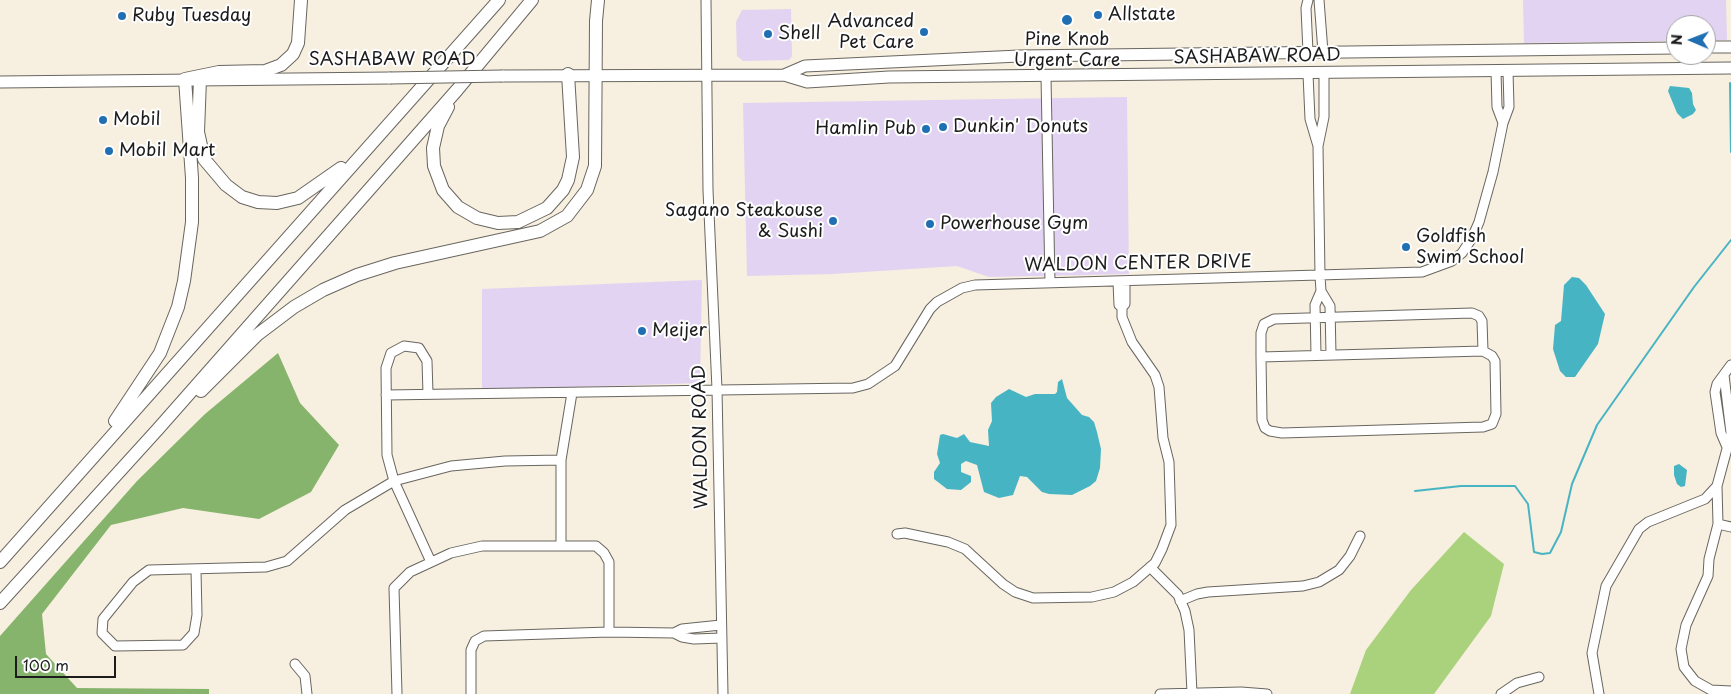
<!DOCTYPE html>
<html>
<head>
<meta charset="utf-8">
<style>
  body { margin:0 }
  #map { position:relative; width:1731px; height:694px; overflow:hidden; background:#f7efdf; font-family:"Playpen Sans",sans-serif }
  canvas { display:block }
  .north { position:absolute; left:1666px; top:15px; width:50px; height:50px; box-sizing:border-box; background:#fff; border:1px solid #a4a4a4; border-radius:50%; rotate:271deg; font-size:14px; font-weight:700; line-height:20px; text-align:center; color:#1c1c1c }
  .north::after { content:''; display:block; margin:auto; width:18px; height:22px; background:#1f6fb2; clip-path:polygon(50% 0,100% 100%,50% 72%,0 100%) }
  .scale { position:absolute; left:15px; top:656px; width:101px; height:22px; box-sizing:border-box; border:2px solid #1c1c1c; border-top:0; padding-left:6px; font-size:15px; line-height:18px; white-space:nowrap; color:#1c1c1c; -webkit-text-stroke:4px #fff; paint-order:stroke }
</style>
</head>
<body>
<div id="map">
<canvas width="1731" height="694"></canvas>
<div class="north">N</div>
<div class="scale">100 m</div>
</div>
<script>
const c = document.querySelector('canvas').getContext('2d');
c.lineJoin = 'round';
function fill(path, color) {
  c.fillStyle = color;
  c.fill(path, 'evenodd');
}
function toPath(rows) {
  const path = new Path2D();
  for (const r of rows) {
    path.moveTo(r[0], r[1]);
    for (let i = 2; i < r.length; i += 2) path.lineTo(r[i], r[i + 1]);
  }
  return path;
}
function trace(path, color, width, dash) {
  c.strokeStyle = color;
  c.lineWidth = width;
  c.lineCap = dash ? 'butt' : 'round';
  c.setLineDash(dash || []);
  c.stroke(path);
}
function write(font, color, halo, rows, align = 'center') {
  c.font = font + ' "Playpen Sans",sans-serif';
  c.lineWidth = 4;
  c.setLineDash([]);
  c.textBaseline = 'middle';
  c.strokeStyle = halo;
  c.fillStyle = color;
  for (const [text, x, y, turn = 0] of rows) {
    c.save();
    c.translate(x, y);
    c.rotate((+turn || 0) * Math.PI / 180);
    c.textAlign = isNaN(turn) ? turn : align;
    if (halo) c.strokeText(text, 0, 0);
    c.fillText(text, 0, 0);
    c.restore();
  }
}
fill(toPath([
  [1523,0,1726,0,1727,40,1706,40,1706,25,1676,25,1676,41,1524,43],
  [791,9,792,56,789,60,743,61,737,56,736,22,742,10],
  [1127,97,1129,274,989,277,957,266,833,274,747,276,743,103],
  [702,280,700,383,482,390,482,289]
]), '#e3d3f2');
fill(toPath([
  [1464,532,1504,564,1491,616,1434,694,1350,694,1366,650,1411,590]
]), '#aad27c');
fill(toPath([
  [278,353,300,403,339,445,311,492,259,519,183,508,111,525,42,614,46,654,77,688,209,689,209,694,0,694,0,636,137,481,205,414]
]), '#87b46c');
fill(toPath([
  [1670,86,1689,88,1692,93,1693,104,1696,110,1693,114,1683,119,1677,113,1668,91],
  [1572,277,1579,278,1586,285,1605,314,1598,344,1575,377,1566,377,1560,371,1553,349,1555,325,1561,321,1564,285],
  [1062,379,1067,398,1082,415,1089,417,1094,422,1097,432,1101,449,1100,468,1096,481,1090,486,1072,495,1049,494,1042,492,1027,477,1020,476,1013,495,999,498,984,492,977,465,966,461,961,464,961,472,971,476,971,482,961,490,947,489,934,479,934,472,940,463,937,454,940,435,943,434,957,438,964,434,970,442,989,446,988,430,992,421,991,403,996,397,1009,389,1026,397,1035,394,1055,394,1057,392,1058,382],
  [1679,464,1687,470,1685,486,1681,487,1677,484,1674,475,1674,466]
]), '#47b4c4');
trace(toPath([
  [1730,83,1731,152],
  [1415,491,1461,486,1515,486,1528,504,1534,552,1542,554,1550,553,1561,532,1572,484,1597,425,1694,287,1731,240]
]), '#47b4c4', 2);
const minor = toPath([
  [706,0,708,190,717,389,723,694],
  [1308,0,1306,8,1308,52],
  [1319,0,1323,52],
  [1496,71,1497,107,1503,123],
  [1324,73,1324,117,1318,146,1320,276,1321,291,1330,306,1331,355],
  [1308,74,1310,119,1318,146],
  [1046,77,1050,283],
  [1118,282,1119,305,1122,307,1125,304,1125,281],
  [1316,355,1315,305,1321,291],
  [1261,357,1483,351,1492,356,1495,361,1496,414,1492,424,1483,427,1282,433,1270,431,1265,428,1262,420,1261,357,1261,333,1264,324,1274,319,1472,313,1479,316,1482,321,1483,351],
  [1724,375,1731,433],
  [428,394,427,361,419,348,404,346,391,353,386,368,387,455,394,481,431,562],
  [386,395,853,388,868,384,895,366,930,309,937,302,962,288,975,285,1422,272,1452,261,1462,253,1472,238,1479,222,1493,172,1503,123,1509,107,1508,71],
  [1731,434,1717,486,1718,524,1709,559,1708,576,1686,625,1681,649,1684,667,1695,681,1711,690,1731,691],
  [1727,447,1721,433,1715,392,1717,384,1731,365],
  [1718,524,1731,527],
  [897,534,905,533,948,542,965,549,1003,584,1015,592,1033,598,1092,597,1114,592,1133,582,1155,563,1162,549,1171,525,1169,462,1163,438,1159,387,1155,375,1132,342,1122,317,1122,307],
  [561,546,561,460,572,393],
  [1150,567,1178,595,1185,611,1189,630,1192,693],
  [196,570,197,615,194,633,183,645,115,646,102,633,103,619,133,582,149,570,266,567,287,561,345,510,394,481,451,466,505,461,561,460],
  [1180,601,1197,594,1208,592,1303,586,1319,582,1339,570,1350,556,1360,536],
  [721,625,682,629,674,633,682,637,694,639,722,638],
  [295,664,305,676,307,694],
  [397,694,394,588,410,572,451,553,482,546,596,546,604,553,609,562,609,632],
  [471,694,471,650,475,641,484,636,609,632,674,633],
  [1160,694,1241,692,1267,694],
  [1501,694,1517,683,1539,677],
  [1599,694,1592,653,1606,586,1639,529,1648,522,1705,499,1717,486]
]);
const major = toPath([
  [1706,47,1731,47],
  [784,75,805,66,1019,56,1676,48],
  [502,76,784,75,807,82,889,77,1731,68],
  [0,82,390,78]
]);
const highway = toPath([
  [200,79,198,132,204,159,226,185,242,197,258,202,277,203,298,198,341,168],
  [448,107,438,126,433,148,434,166,443,190,458,207,477,218,498,223,518,222,547,208,563,190,568,180,573,157,568,74],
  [201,391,257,335,294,307,323,290,357,275,395,263,540,231,567,216,587,190,595,166,596,21,598,0],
  [115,421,160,353,178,307,184,281,192,222,192,178,185,79,219,72,265,71,281,65,293,54,298,43,301,0],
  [0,562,499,0],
  [0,603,158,429,457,90,532,0]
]);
trace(minor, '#696660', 11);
trace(major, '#696660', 13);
trace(highway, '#696660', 14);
trace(minor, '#fff', 9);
trace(major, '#fff', 11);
trace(highway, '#fff', 12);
const majorBridge = toPath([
  [390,78,502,76]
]);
trace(majorBridge, '#696660', 13, []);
trace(majorBridge, '#fff', 11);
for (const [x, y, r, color] of [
  [1098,15,5,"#1f6fb2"],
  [122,16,5,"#1f6fb2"],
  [1067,20,6,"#1f6fb2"],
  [924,32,5,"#1f6fb2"],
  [768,34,5,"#1f6fb2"],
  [103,120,5,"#1f6fb2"],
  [943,127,5,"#1f6fb2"],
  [926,129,5,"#1f6fb2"],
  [109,151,5,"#1f6fb2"],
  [833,221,5,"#1f6fb2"],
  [930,224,5,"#1f6fb2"],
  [1406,247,5,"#1f6fb2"],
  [642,331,5,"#1f6fb2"]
]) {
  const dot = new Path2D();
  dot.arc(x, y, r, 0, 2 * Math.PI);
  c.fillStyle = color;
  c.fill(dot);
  trace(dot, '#fff', 2);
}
write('18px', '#1c1c1c', '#fff', [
  ["Allstate",1108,15],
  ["Ruby Tuesday",132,16],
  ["Advanced",914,22,"right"],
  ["Pet Care",914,43,"right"],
  ["Shell",778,34],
  ["Pine Knob",1067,40,"center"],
  ["Urgent Care",1067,61,"center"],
  ["Mobil",113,120],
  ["Dunkin' Donuts",953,127],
  ["Hamlin Pub",916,129,"right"],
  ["Mobil Mart",119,151],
  ["Sagano Steakouse",823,211,"right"],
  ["& Sushi",823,232,"right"],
  ["Powerhouse Gym",940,224],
  ["Goldfish",1416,237],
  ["Swim School",1416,258],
  ["Meijer",652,331]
], 'left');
write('18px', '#1c1c1c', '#fff', [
  ["SASHABAW ROAD",1257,57,-1],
  ["SASHABAW ROAD",392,60],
  ["WALDON CENTER DRIVE",1138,264,-1],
  ["WALDON ROAD",701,437,-91]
]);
</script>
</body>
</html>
